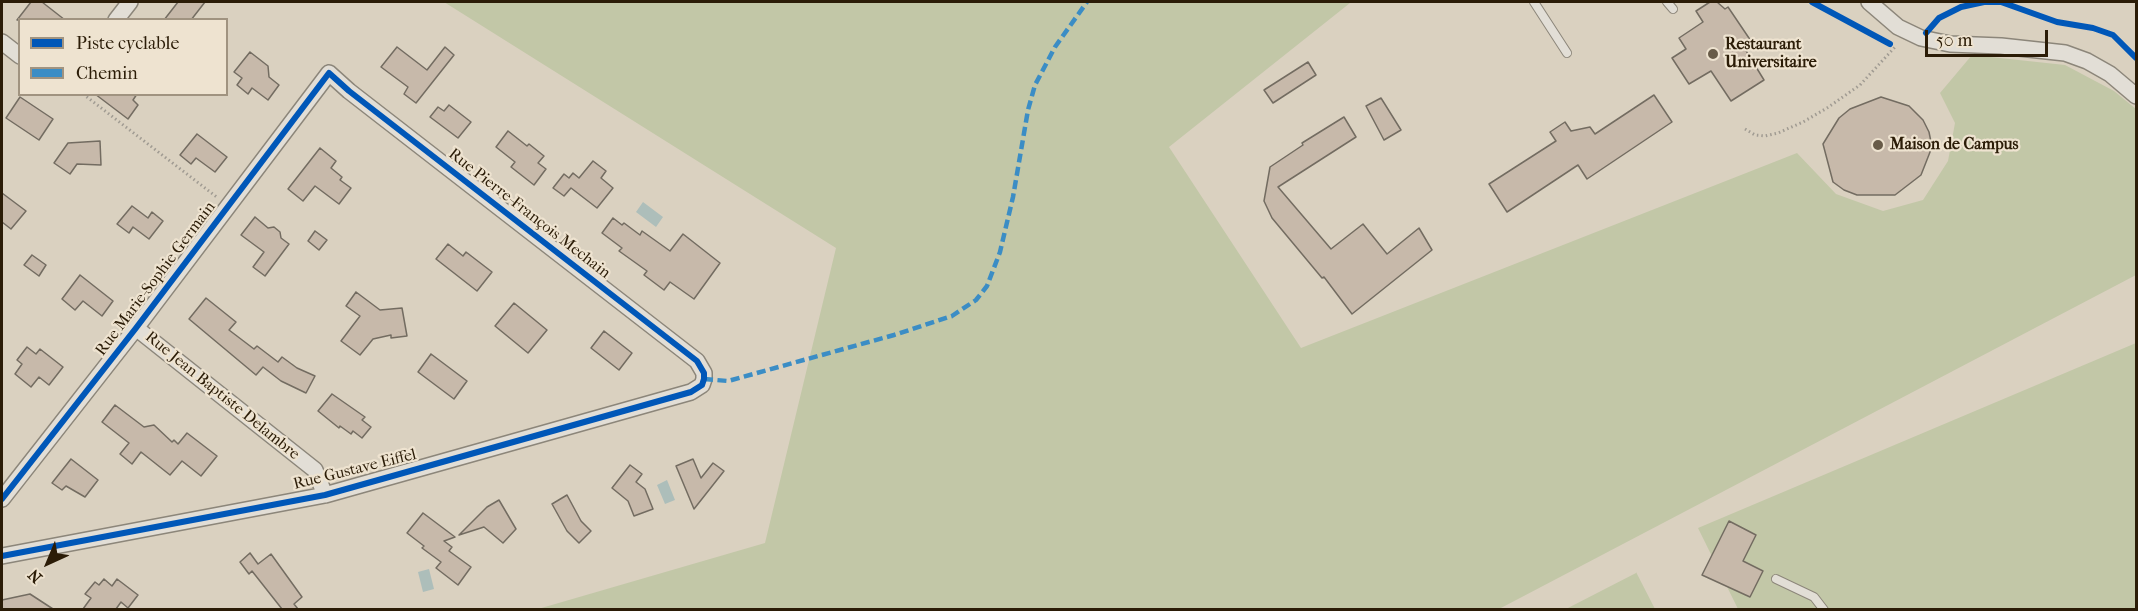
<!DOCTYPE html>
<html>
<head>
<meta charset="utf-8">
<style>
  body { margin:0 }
  #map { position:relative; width:2138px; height:611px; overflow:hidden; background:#dad1c0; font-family:"IM FELL French Canon",serif }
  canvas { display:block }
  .frame { position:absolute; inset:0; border:3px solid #2b1c07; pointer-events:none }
  .legend { position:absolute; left:18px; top:18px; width:210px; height:78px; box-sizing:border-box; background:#eee3d0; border:2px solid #a09380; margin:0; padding:8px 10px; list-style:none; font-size:18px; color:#2b1c07 }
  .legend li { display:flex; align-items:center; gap:12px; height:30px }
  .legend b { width:30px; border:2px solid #a09380 }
  .north { position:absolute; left:18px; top:533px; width:60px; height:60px; -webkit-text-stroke:4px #eee3d0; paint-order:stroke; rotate:224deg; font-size:16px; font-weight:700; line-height:24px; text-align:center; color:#2b1c07 }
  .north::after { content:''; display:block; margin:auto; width:21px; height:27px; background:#2b1c07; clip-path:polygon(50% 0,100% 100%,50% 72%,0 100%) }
  .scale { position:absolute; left:1925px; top:30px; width:123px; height:27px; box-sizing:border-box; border:3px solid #2b1c07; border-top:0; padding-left:8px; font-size:18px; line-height:21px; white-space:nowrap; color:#2b1c07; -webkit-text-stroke:4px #eee3d0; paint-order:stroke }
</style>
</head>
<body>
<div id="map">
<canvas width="2138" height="611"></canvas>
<div class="frame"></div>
<ul class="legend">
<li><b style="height:8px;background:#0057b8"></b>Piste cyclable</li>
<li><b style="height:8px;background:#3b8dc5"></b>Chemin</li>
</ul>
<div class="north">N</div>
<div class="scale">50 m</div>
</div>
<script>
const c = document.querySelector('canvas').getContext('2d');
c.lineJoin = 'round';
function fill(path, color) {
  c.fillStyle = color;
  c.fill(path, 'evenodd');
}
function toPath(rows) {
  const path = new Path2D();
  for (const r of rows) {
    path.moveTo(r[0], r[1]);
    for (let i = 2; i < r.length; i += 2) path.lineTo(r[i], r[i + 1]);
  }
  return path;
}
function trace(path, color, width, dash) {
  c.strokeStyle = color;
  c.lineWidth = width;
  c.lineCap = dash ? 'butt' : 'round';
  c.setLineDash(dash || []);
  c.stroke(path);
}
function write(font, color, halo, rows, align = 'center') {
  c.font = font + ' "IM FELL French Canon",serif';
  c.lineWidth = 4.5;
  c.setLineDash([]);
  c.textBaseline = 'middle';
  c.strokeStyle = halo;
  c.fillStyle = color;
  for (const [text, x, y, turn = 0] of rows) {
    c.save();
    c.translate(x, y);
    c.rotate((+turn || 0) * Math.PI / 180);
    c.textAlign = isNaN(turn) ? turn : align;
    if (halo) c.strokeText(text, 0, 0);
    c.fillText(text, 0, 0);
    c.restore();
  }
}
fill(toPath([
  [444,2,1349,2,1350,3,1169,147,1301,348,1797,153,1836,194,1883,211,1923,200,1948,161,1955,123,1940,93,1972,55,2065,65,2114,91,2136,109,2136,275,1499,609,538,609,765,543,836,248],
  [2136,343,2136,609,1738,609,1698,528],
  [1636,572,1655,609,1566,609,1636,573]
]), '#c2c7a7');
fill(toPath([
  [643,202,663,217,656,227,636,212],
  [667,480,675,500,665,504,657,485],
  [429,569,434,589,423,592,418,572]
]), '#adbeba');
const building = toPath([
  [31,2,42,2,65,20,17,20,31,2],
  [178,2,205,2,191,20,164,20,178,2],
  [1710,2,1717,2,1725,9,1728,7,1753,44,1745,49,1764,80,1731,101,1711,71,1689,84,1672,58,1686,49,1679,38,1703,22,1696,11,1710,2],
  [397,47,427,70,445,47,454,55,416,103,404,94,408,87,381,67,397,47],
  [250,52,268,66,269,77,279,85,268,100,252,88,248,94,237,85,242,78,234,72,250,52],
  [1308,62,1316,75,1273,103,1264,90,1308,62],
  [95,94,137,94,133,100,138,105,128,119,95,94],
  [1654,95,1672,122,1587,179,1578,165,1507,212,1489,184,1556,141,1550,132,1565,122,1571,131,1590,127,1595,134,1654,95],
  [20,97,53,119,39,140,6,118,20,97],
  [1881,97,1909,106,1923,120,1929,132,1932,147,1921,175,1895,195,1857,195,1844,190,1833,182,1823,144,1839,118,1850,109,1881,97],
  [1381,98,1401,130,1384,140,1366,106,1381,98],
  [449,105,471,122,458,138,430,117,438,107,444,111,449,105],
  [1344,117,1356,137,1278,187,1331,249,1363,224,1387,254,1419,228,1432,250,1352,314,1324,277,1322,278,1272,218,1264,201,1270,167,1303,145,1302,143,1344,117],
  [508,131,527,146,529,144,544,156,538,163,546,169,534,185,511,167,515,162,496,147,508,131],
  [197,134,227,157,215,172,196,158,191,164,180,155,197,134],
  [100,141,101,165,77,164,70,174,54,163,68,143,100,141],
  [320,148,336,161,331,168,342,177,340,180,351,188,339,204,315,186,303,201,288,189,320,148],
  [593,161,606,171,601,178,613,188,597,208,571,188,564,196,553,188,564,174,569,178,573,173,579,178,593,161],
  [2,193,26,211,11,229,2,222,2,193],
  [132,206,148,218,152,212,163,221,149,239,133,227,129,233,117,224,132,206],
  [255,217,268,228,274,227,280,232,281,238,289,244,265,276,253,267,264,252,241,235,255,217],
  [613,218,622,225,624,223,640,235,642,231,670,251,683,234,720,263,694,299,670,282,664,290,644,275,647,271,619,251,622,248,602,233,613,218],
  [315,231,327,240,319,250,308,241,315,231],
  [448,244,463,256,466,252,492,272,477,291,436,259,448,244],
  [32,255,46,265,39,276,24,265,32,255],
  [80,275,113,301,102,316,83,301,75,310,62,299,80,275],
  [356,292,380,310,402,308,407,336,391,338,391,335,373,339,360,355,341,341,360,316,346,306,356,292],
  [206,298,236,322,229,330,254,349,257,346,278,362,282,357,297,368,315,376,306,393,281,381,263,367,256,375,189,319,206,298],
  [514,303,547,330,528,353,495,326,514,303],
  [604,331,632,353,619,370,591,348,604,331],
  [27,347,36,354,40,349,63,367,49,385,39,377,31,387,15,374,22,364,17,360,27,347],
  [431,354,467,381,454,399,418,372,431,354],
  [332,394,365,417,362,420,371,427,362,438,353,431,351,434,340,426,339,428,318,411,332,394],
  [115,405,144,427,154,425,172,442,174,440,178,444,187,433,217,456,201,476,182,461,170,475,141,452,132,464,120,454,129,443,102,422,115,405],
  [71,459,98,480,85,497,66,486,62,490,52,483,71,459],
  [693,459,701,478,713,463,724,471,694,509,676,466,693,459],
  [630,465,642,474,636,482,645,489,653,509,634,516,628,501,612,488,630,465],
  [567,495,581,521,591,531,579,543,567,531,552,504,567,495],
  [499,500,516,529,503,543,484,527,459,535,487,507,499,500],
  [423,513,455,537,444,541,452,547,449,551,471,567,458,585,436,568,441,562,422,548,424,546,407,533,423,513],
  [1729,521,1756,535,1743,561,1763,571,1750,597,1702,575,1729,521],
  [250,553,258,564,271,554,302,597,294,604,298,609,282,609,252,571,249,574,240,562,250,553],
  [104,579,112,586,117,579,138,595,128,608,121,602,116,609,83,609,91,598,85,594,95,582,99,585,104,579],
  [30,594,53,609,2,609,2,600,30,594]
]);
fill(building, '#c7b9aa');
trace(building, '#736c61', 1.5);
const service = toPath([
  [1534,2,1567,53],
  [1667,2,1673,9],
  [1776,579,1814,597,1824,610]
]);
const minor = toPath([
  [1869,2,1898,27,1921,38,1950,44,2001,46,2065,53,2087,61,2110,74,2136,96],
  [116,20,130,2],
  [2,42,20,56],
  [136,328,315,470,325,495],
  [2,499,136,328,329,73,349,91,697,361,704,373,704,379,702,385,691,392,325,495,2,556]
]);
trace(service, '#8c867a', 10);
trace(minor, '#8c867a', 18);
trace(toPath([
  [83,94,218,198],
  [1745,129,1755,135,1765,136,1778,133,1803,122,1827,108,1860,85,1895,47]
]), '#a09b92', 3, [1.5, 3]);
trace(service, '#e2ded6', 8);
trace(minor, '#e2ded6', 15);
trace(toPath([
  [704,379,728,381,894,335,952,316,976,300,987,286,1000,252,1013,197,1028,110,1035,85,1055,47,1087,2]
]), '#3b8dc5', 4.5, [9, 4.5]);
trace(toPath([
  [1812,2,1890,44],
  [1926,33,1939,18,1961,7,1984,2,2001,2,2057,22,2093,28,2113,35,2136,58],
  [2,499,136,328,329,73,349,91,697,361,704,373,704,379,702,385,691,392,325,495,2,556]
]), '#0057b8', 6);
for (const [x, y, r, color] of [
  [1713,54,6,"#685b48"],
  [1878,145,6,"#685b48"]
]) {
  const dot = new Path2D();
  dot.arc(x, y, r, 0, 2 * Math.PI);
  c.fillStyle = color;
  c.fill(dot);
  trace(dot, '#eee3d0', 2);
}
write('bold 16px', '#2b1c07', '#eee3d0', [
  ["Restaurant",1725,45],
  ["Universitaire",1725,63],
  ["Maison de Campus",1890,145]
], 'left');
write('16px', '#2b1c07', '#eee3d0', [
  ["Rue Pierre-François Mechain",529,214,38],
  ["Rue Marie-Sophie Germain",156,279,-53],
  ["Rue Jean Baptiste Delambre",222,396,39],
  ["Rue Gustave Eiffel",355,470,-14]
]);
</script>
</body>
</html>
